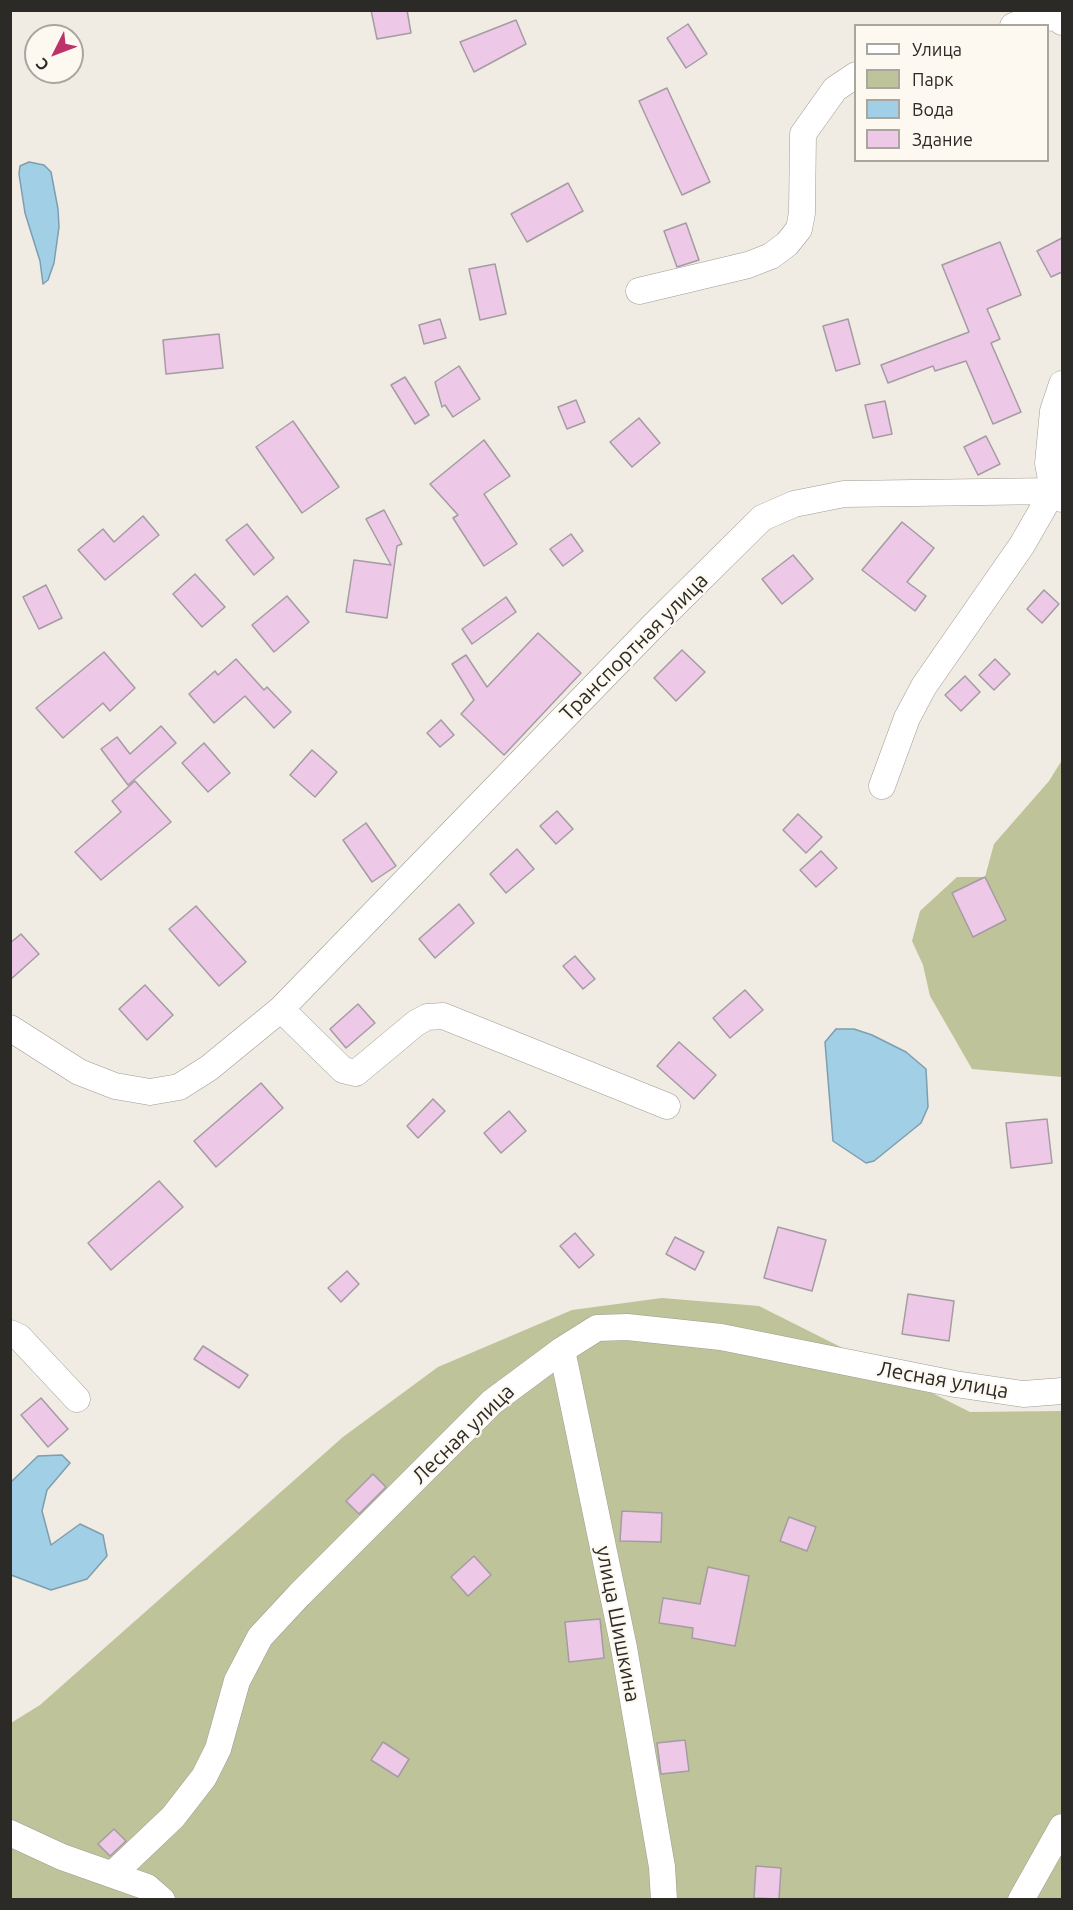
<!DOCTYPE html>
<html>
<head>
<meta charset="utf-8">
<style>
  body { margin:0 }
  #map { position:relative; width:1073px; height:1910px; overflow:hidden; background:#f0ebe3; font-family:Ubuntu,sans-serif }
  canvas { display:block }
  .frame { position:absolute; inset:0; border:12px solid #2c2a27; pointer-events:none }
  .legend { position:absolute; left:854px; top:24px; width:195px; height:138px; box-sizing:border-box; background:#fdf8f0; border:2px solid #a9a6a0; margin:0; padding:8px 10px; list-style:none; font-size:18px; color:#2c2a27 }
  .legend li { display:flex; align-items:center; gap:12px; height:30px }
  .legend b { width:30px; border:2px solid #a9a6a0 }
  .north { position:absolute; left:24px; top:24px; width:60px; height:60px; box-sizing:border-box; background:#fdf8f0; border:2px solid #a9a6a0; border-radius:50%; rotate:228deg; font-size:16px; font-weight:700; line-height:24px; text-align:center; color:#2c2a27 }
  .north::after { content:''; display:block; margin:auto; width:21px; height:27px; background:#bd3269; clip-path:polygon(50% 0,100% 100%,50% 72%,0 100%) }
</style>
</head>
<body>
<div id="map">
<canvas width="1073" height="1910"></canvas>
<div class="frame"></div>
<ul class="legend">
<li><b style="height:8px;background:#fff"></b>Улица</li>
<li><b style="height:16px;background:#bec399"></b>Парк</li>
<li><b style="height:16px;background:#a1cfe6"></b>Вода</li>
<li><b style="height:16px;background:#eec8e7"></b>Здание</li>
</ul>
<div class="north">С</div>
</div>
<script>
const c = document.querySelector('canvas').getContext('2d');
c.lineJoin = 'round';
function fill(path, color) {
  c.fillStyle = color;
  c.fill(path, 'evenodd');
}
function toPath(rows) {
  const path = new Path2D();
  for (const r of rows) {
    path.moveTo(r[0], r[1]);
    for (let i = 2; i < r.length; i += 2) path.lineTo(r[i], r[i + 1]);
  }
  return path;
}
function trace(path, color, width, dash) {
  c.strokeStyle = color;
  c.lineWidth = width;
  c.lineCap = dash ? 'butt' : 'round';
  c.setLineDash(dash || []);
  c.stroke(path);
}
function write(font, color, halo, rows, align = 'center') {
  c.font = font + ' Ubuntu,sans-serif';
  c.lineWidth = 4.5;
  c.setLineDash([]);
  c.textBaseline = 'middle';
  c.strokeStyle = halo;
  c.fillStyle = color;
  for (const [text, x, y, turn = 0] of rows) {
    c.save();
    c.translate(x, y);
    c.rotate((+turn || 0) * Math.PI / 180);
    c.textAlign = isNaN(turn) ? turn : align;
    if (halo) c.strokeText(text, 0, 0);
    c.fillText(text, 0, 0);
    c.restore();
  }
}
fill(toPath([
  [1062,760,1062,1077,972,1069,930,996,923,965,912,941,920,911,957,877,985,877,994,844,1049,781],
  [662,1298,759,1306,970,1412,1062,1411,1062,1899,11,1900,11,1723,40,1705,343,1437,438,1367,572,1310]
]), '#bec399');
const water = toPath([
  [29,162,44,165,51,172,58,209,59,227,54,263,48,280,43,284,40,261,25,213,19,174,20,166,29,162],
  [836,1029,854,1029,872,1035,906,1052,926,1069,928,1107,921,1123,874,1161,866,1163,833,1141,825,1042,836,1029],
  [62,1455,70,1463,47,1490,42,1511,51,1545,80,1524,103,1535,107,1556,87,1579,51,1590,11,1575,11,1482,38,1456,62,1455]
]);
fill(water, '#a1cfe6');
trace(water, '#7e9ead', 1.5);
const building = toPath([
  [371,10,407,10,411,33,377,39,371,10],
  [516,20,526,44,474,72,460,42,516,20],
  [688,24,707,54,686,68,667,38,688,24],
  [667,88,710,182,682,195,639,101,667,88],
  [568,183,583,211,527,242,511,214,568,183],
  [686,223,699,260,677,267,664,231,686,223],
  [1062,238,1062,272,1051,277,1037,251,1062,238],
  [1000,242,1021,295,987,309,1000,339,991,343,1021,412,993,424,966,361,935,371,933,366,888,383,881,365,969,332,942,265,1000,242],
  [495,264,506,314,480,320,469,269,495,264],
  [440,319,446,338,424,344,419,325,440,319],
  [848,319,860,364,836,371,823,326,848,319],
  [219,334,223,368,166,374,163,340,219,334],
  [459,366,480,399,453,417,445,405,442,407,435,382,459,366],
  [405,377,429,415,415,424,391,385,405,377],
  [576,400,585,422,567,429,558,407,576,400],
  [885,401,892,434,873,438,865,405,885,401],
  [639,418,660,443,632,467,610,442,639,418],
  [293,421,339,487,302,513,256,447,293,421],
  [986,436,1000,464,978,475,964,447,986,436],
  [484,440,510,476,484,494,517,544,484,566,453,518,458,515,430,484,484,440],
  [384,510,402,544,397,546,387,618,346,612,354,560,391,565,366,519,384,510],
  [143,516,159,535,105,580,78,550,103,529,114,542,143,516],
  [902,522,934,548,907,582,926,596,915,611,862,570,902,522],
  [247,524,274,558,254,575,226,540,247,524],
  [571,534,583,551,563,566,550,549,571,534],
  [793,555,813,579,782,604,762,579,793,555],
  [195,574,225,607,202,627,173,594,195,574],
  [46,585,62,618,39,629,23,597,46,585],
  [1044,590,1059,604,1042,623,1027,609,1044,590],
  [287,596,309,622,274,652,252,625,287,596],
  [506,597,516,612,472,644,462,629,506,597],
  [538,633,581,673,504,755,461,714,474,700,452,664,466,655,487,687,538,633],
  [682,650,705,672,676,701,654,678,682,650],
  [104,652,135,688,110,711,103,703,63,738,36,708,104,652],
  [236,659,264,690,267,687,291,712,274,728,245,696,214,723,189,694,215,671,218,675,236,659],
  [995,659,1010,674,994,690,979,675,995,659],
  [965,676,980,692,961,711,945,695,965,676],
  [441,720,454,735,440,747,427,733,441,720],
  [161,726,176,743,128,785,101,749,117,737,130,754,161,726],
  [204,743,230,773,208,792,182,763,204,743],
  [312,750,337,772,315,797,290,775,312,750],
  [135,781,171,822,101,880,75,852,121,812,112,801,135,781],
  [557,811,573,829,556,844,540,826,557,811],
  [798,814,822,837,806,853,783,830,798,814],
  [366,823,396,866,372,882,343,840,366,823],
  [517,849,534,869,506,893,490,874,517,849],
  [821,851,837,868,816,887,800,870,821,851],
  [985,877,1006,920,973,937,952,893,985,877],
  [459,904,474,923,435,958,419,939,459,904],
  [196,906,246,962,219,986,169,929,196,906],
  [21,934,39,954,10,980,10,943,21,934],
  [575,956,595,979,583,989,563,966,575,956],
  [145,985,173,1015,147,1040,119,1009,145,985],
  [745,990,763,1010,730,1038,713,1018,745,990],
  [358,1004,375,1023,346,1048,330,1029,358,1004],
  [679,1042,716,1075,694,1099,657,1066,679,1042],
  [261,1083,283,1108,216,1167,194,1141,261,1083],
  [433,1099,445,1111,418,1138,407,1126,433,1099],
  [509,1111,526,1131,501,1153,484,1133,509,1111],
  [1047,1119,1052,1163,1011,1168,1006,1123,1047,1119],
  [159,1181,183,1207,111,1270,88,1243,159,1181],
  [778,1227,826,1240,812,1291,764,1278,778,1227],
  [575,1233,594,1255,579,1268,560,1246,575,1233],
  [675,1237,704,1252,695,1270,666,1254,675,1237],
  [347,1271,359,1284,341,1302,328,1288,347,1271],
  [908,1294,954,1301,949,1341,902,1334,908,1294],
  [203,1346,248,1375,239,1388,194,1359,203,1346],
  [41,1398,68,1429,48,1447,21,1415,41,1398],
  [373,1474,386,1487,359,1514,346,1501,373,1474],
  [622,1511,662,1513,661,1542,620,1541,622,1511],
  [789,1517,816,1527,807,1551,780,1541,789,1517],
  [474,1556,491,1575,468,1596,451,1577,474,1556],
  [708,1567,749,1576,735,1646,692,1638,693,1628,659,1623,663,1598,700,1604,708,1567],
  [600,1619,604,1658,569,1662,565,1622,600,1619],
  [685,1740,689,1771,661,1774,657,1743,685,1740],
  [383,1742,409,1759,398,1777,371,1760,383,1742],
  [114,1829,126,1841,110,1856,98,1844,114,1829],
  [756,1866,781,1868,779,1899,754,1898,756,1866]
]);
fill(building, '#eec8e7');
trace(building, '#a49ca2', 1.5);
const minor = toPath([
  [1013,26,1035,17,1056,18,1062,22],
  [639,291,748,265,771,256,787,244,799,229,802,213,803,134,835,89,856,75],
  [1062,384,1053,411,1048,463,1053,491,1062,499],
  [882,786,907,718,924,686,1022,545,1053,491],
  [281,1009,343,1070,356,1073,416,1023,427,1017,443,1016,667,1106],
  [10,1028,79,1072,115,1086,150,1092,179,1087,209,1068,281,1009,653,626,762,518,794,504,844,494,1053,491],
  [10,1333,19,1337,77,1399],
  [562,1350,624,1648,662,1867,664,1900],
  [10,1833,62,1857,147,1887,162,1900],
  [114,1873,173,1817,204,1777,218,1749,237,1681,260,1637,299,1595,492,1402,562,1350,597,1328,627,1327,721,1337,955,1384,1023,1394,1062,1391],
  [1021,1900,1062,1827]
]);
trace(minor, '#a09b93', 27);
trace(minor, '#fff', 26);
write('21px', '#2c2a27', '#fdf8f0', [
  ["Транспортная улица",634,647,-45],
  ["Лесная улица",943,1380,10],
  ["Лесная улица",463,1434,-44],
  ["улица Шишкина",618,1624,79]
]);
</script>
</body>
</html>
